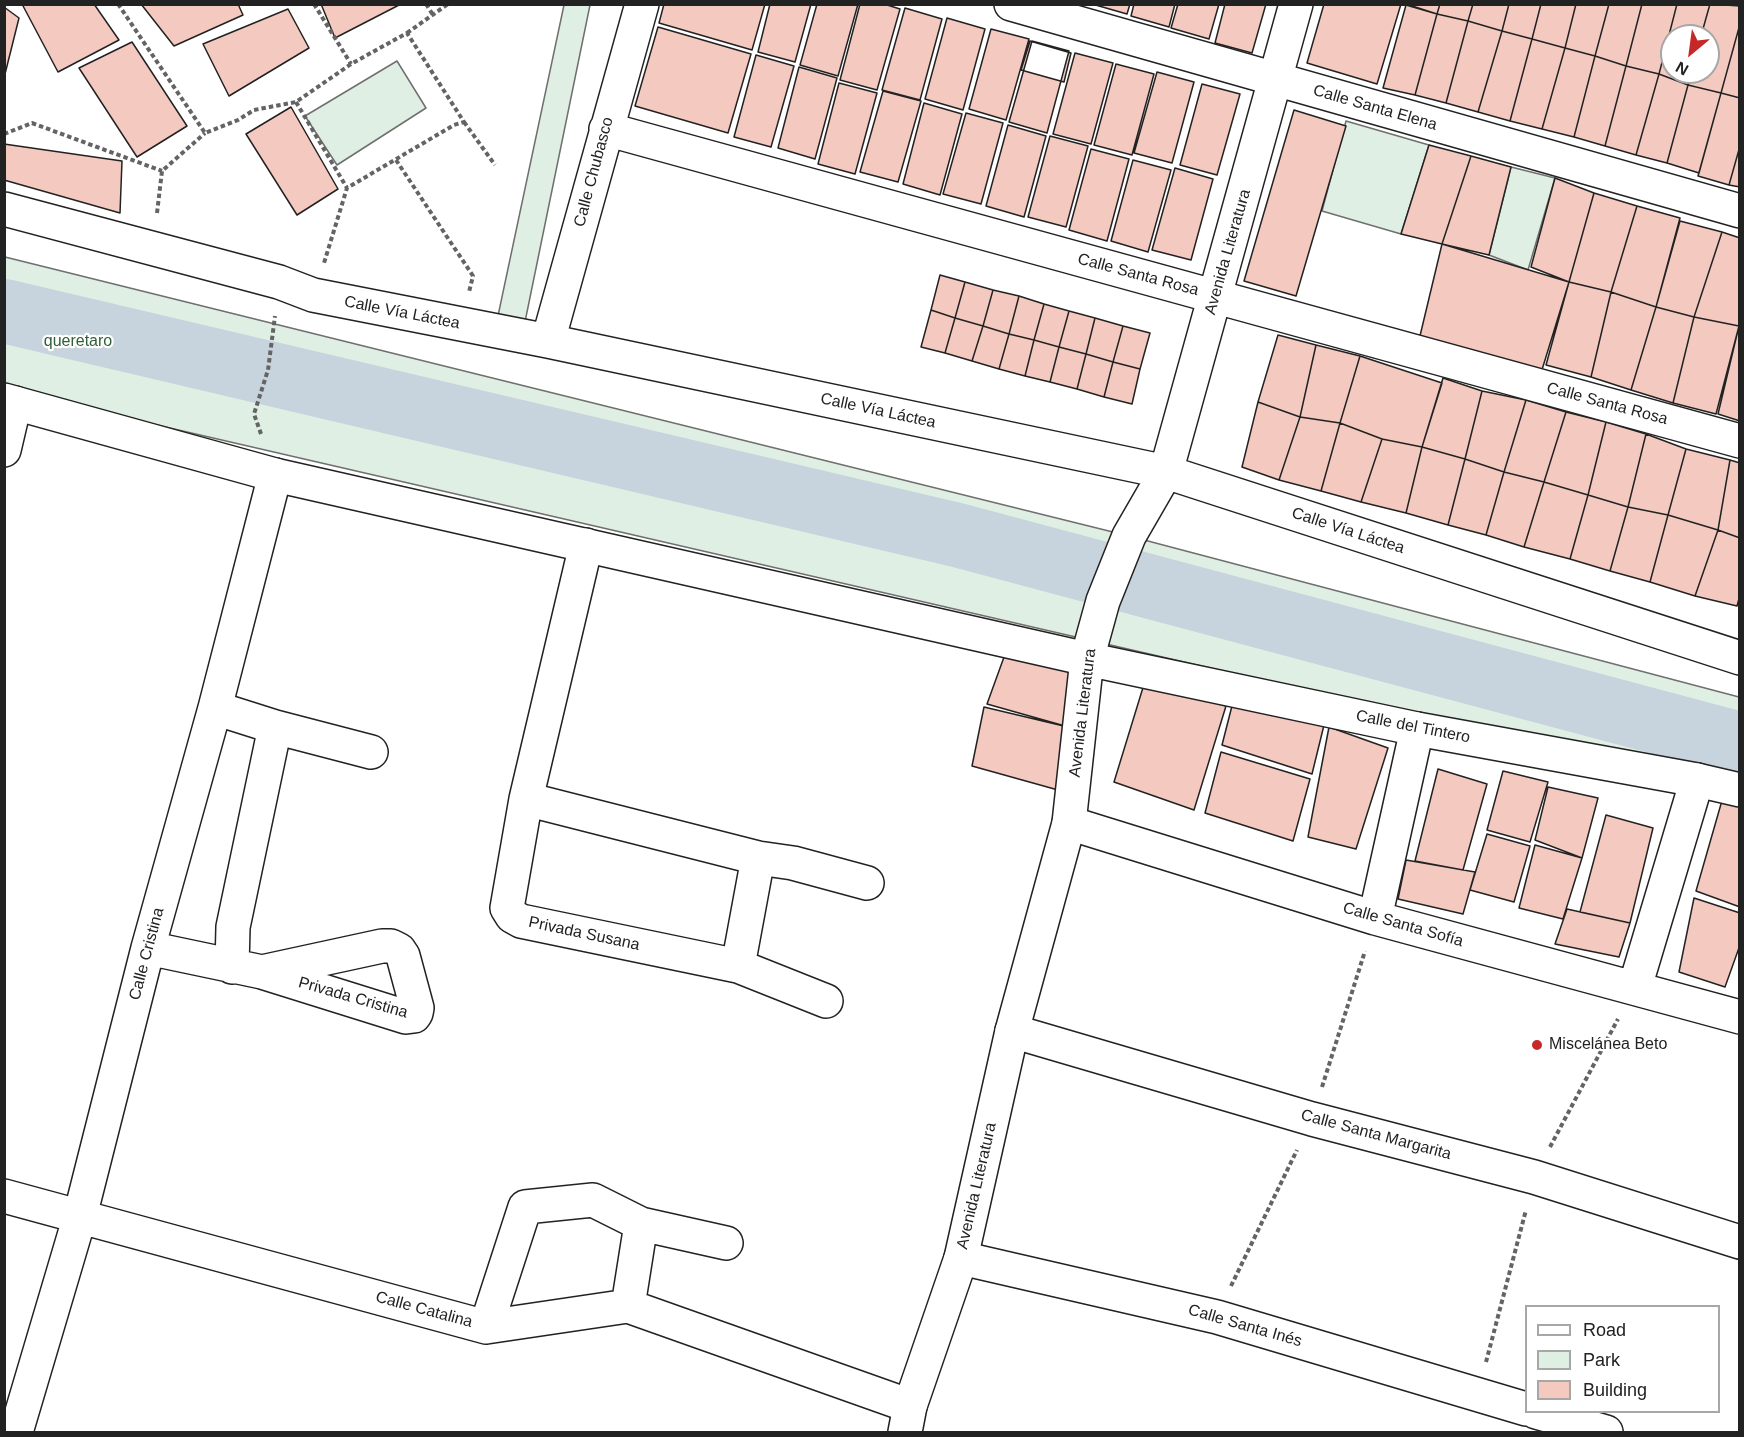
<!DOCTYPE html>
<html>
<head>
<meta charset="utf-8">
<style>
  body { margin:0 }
  #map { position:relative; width:1744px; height:1437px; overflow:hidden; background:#fff; font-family:Helvetica,sans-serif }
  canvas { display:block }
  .frame { position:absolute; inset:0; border:6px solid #222; pointer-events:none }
  .legend { position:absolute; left:1525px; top:1305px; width:195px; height:108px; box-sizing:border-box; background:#fff; border:2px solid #a7a7a7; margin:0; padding:8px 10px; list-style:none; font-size:18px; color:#222 }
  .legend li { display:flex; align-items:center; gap:12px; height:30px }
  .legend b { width:30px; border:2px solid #a7a7a7 }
  .north { position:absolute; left:1660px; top:24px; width:60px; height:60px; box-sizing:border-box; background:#fff; border:2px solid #a7a7a7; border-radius:50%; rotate:209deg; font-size:16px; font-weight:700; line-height:24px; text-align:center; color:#222 }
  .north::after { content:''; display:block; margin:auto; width:21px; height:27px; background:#c62828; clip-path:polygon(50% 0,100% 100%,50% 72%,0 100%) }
</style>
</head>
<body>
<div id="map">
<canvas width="1744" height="1437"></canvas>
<div class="frame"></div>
<ul class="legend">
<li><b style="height:8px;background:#fff"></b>Road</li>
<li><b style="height:16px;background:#e0efe3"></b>Park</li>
<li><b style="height:16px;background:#f3c9c0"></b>Building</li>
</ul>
<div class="north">N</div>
</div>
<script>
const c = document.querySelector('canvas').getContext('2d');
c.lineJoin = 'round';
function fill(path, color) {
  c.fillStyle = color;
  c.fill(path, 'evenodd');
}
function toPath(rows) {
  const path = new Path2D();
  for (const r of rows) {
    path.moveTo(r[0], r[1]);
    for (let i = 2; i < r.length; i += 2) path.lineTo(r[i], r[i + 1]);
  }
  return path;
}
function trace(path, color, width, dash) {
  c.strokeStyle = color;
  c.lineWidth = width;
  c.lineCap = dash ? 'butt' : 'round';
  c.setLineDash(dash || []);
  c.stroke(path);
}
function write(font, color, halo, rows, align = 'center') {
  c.font = font + ' Helvetica,sans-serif';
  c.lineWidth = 4.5;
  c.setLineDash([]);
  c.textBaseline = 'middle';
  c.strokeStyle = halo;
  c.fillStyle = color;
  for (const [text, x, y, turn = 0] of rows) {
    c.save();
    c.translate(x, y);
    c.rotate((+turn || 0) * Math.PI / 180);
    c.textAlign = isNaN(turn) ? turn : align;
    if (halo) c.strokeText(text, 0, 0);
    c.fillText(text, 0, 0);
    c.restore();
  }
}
const green = toPath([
  [564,5,590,5,519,351,492,344,564,5],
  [397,61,426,108,337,165,305,116,397,61],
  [1346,121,1429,145,1401,234,1322,211,1346,121],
  [1511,167,1555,178,1528,270,1489,255,1511,167],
  [5,257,1129,536,1739,697,1739,790,5,390,5,257]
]);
fill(green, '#e0efe3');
trace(green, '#6f6f6f', 1.5);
trace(toPath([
  [4,311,957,535,1740,744]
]), '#c7d3dd', 64);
const building = toPath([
  [22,4,94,4,119,40,58,72,22,4],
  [141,4,238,4,243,15,174,46,141,4],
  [321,4,401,4,335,38,321,4],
  [664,4,765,4,752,50,659,23,664,4],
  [770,4,811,4,795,62,758,52,770,4],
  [817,4,858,4,838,76,800,65,817,4],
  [860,4,884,4,900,9,877,90,840,80,860,4],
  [1092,4,1130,4,1127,14,1092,4],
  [1134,4,1175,4,1169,27,1131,16,1134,4],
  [1178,4,1219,4,1209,39,1171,28,1178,4],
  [1225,4,1266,4,1252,53,1215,43,1225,4],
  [1324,4,1401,4,1377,84,1307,63,1324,4],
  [1406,4,1440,4,1437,14,1406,4],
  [1440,4,1473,4,1468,21,1437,14,1440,4],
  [1473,4,1509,4,1502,31,1468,21,1473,4],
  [1509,4,1541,4,1532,39,1502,31,1509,4],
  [1541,4,1576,4,1565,48,1532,39,1541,4],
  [1576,4,1609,4,1595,56,1565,48,1576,4],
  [1609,4,1642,4,1626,66,1595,56,1609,4],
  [1642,4,1677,4,1659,74,1626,66,1642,4],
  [1677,4,1710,4,1701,36,1672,36,1672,72,1692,72,1688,85,1659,74,1677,4],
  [1710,4,1740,6,1740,24,1721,93,1688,85,1692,72,1708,72,1708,36,1701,36,1710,4],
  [1406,5,1437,14,1415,95,1383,88,1406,5],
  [4,7,19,18,4,78,4,7],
  [905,8,942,19,920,100,882,90,905,8],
  [288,9,309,48,229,96,203,44,288,9],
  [1437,14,1468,21,1446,103,1415,95,1437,14],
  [947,18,985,29,963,110,925,99,947,18],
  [1468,21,1502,31,1478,112,1446,103,1468,21],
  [1740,24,1740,98,1721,93,1740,24],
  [658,27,751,54,728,133,635,106,658,27],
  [991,29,1029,39,1006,120,969,109,991,29],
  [1502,31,1532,39,1510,121,1478,112,1502,31],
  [1532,39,1565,48,1542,129,1510,121,1532,39],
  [1030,41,1071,53,1064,82,1021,70,1030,41],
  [1032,41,1069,51,1047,133,1009,122,1032,41],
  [132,42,187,126,137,157,79,68,132,42],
  [1565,48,1595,56,1574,137,1542,129,1565,48],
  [1075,53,1113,63,1091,144,1053,134,1075,53],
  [756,55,794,66,771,147,734,137,756,55],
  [1595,56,1626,66,1605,146,1574,137,1595,56],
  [1116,64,1154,74,1132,155,1094,145,1116,64],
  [1626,66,1659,74,1636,155,1605,146,1626,66],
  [799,67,837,78,815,159,778,148,799,67],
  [1157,72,1194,82,1172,163,1134,153,1157,72],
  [1659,74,1688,85,1667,163,1636,155,1659,74],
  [839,83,877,93,855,174,818,164,839,83],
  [1202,84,1240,94,1217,175,1180,165,1202,84],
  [1688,85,1721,93,1699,173,1667,163,1688,85],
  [883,91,921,101,898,182,860,172,883,91],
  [1721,93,1740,98,1740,146,1729,185,1698,176,1721,93],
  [924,103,962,114,940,195,903,184,924,103],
  [291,107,338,189,297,215,246,134,291,107],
  [1294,110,1346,126,1296,296,1244,281,1294,110],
  [966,113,1003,123,981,204,943,194,966,113],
  [1008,125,1046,136,1024,217,986,206,1008,125],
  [1050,136,1088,146,1066,227,1028,217,1050,136],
  [4,144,122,161,120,213,4,180,4,144],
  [1429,145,1471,156,1442,244,1401,234,1429,145],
  [1740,146,1740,187,1729,185,1740,146],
  [1091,149,1129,159,1107,241,1069,230,1091,149],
  [1471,156,1511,167,1489,255,1442,244,1471,156],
  [1133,160,1171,170,1148,252,1111,241,1133,160],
  [1175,168,1213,179,1191,260,1152,250,1175,168],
  [1555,178,1594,193,1569,282,1531,267,1555,178],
  [1594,193,1637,206,1611,292,1569,282,1594,193],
  [1637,206,1680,218,1656,307,1611,292,1637,206],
  [1680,221,1722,232,1694,317,1656,307,1680,221],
  [1722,232,1740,238,1739,326,1694,317,1722,232],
  [1442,244,1569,282,1541,373,1419,340,1442,244],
  [940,275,965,282,955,318,931,310,940,275],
  [965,282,993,290,983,326,955,318,965,282],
  [1569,282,1611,292,1591,377,1546,365,1569,282],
  [993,290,1019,296,1009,334,983,326,993,290],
  [1611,292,1656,307,1631,390,1591,377,1611,292],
  [1019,296,1044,304,1034,340,1009,334,1019,296],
  [1044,304,1069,311,1059,347,1034,340,1044,304],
  [1656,307,1694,317,1673,403,1631,390,1656,307],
  [931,310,955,318,945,353,921,347,931,310],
  [1069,311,1095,318,1086,354,1059,347,1069,311],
  [1694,317,1739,326,1716,414,1673,403,1694,317],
  [955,318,983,326,972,361,945,353,955,318],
  [1095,318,1123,326,1113,362,1086,354,1095,318],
  [983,326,1009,334,999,369,972,361,983,326],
  [1123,326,1150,333,1140,369,1113,362,1123,326],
  [1739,326,1740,326,1740,421,1718,414,1739,326],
  [1009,334,1034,340,1025,376,999,369,1009,334],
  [1278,335,1316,345,1300,417,1258,402,1278,335],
  [1034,340,1059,347,1050,382,1025,376,1034,340],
  [1316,345,1360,356,1340,423,1300,417,1316,345],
  [1059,347,1086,354,1077,389,1050,382,1059,347],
  [1086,354,1113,362,1104,397,1077,389,1086,354],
  [1360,356,1442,383,1422,447,1382,439,1340,423,1360,356],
  [1113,362,1140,369,1132,404,1104,397,1113,362],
  [1443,378,1482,391,1465,459,1422,447,1443,378],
  [1482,391,1526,400,1504,472,1465,459,1482,391],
  [1526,400,1566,412,1544,482,1504,472,1526,400],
  [1258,402,1300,417,1279,480,1242,467,1258,402],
  [1566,412,1606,422,1588,495,1544,482,1566,412],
  [1300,417,1340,423,1321,491,1279,480,1300,417],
  [1606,422,1646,434,1628,507,1588,495,1606,422],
  [1340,423,1382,439,1361,502,1321,491,1340,423],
  [1646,434,1686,449,1668,515,1628,507,1646,434],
  [1382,439,1422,447,1406,513,1361,502,1382,439],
  [1422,447,1465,459,1448,525,1406,513,1422,447],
  [1686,449,1730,460,1718,530,1668,515,1686,449],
  [1465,459,1504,472,1486,535,1448,525,1465,459],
  [1730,460,1740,463,1740,538,1718,530,1730,460],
  [1504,472,1544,482,1524,547,1486,535,1504,472],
  [1544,482,1588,495,1570,559,1524,547,1544,482],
  [1588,495,1628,507,1610,571,1570,559,1588,495],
  [1628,507,1668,515,1650,582,1610,571,1628,507],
  [1668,515,1718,530,1695,596,1650,582,1668,515],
  [1718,530,1740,538,1740,595,1737,606,1695,596,1718,530],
  [1008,646,1083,670,1072,728,987,704,1008,646],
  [1145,681,1226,706,1194,810,1114,782,1145,681],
  [1234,698,1325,721,1312,774,1222,745,1234,698],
  [984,707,1072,728,1058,790,972,766,984,707],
  [1329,727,1388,748,1356,849,1308,837,1329,727],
  [1221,752,1310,779,1293,841,1205,813,1221,752],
  [1438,769,1487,784,1463,870,1415,861,1438,769],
  [1503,771,1548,782,1530,842,1487,830,1503,771],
  [1548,787,1598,798,1582,858,1535,840,1548,787],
  [1723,797,1740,801,1740,907,1696,891,1723,797],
  [1606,815,1653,828,1630,923,1580,912,1606,815],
  [1487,834,1530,846,1514,902,1470,890,1487,834],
  [1535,845,1582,858,1563,919,1519,908,1535,845],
  [1406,860,1475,872,1463,914,1398,899,1406,860],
  [1694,898,1740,913,1740,945,1725,987,1679,972,1694,898],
  [1567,909,1630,923,1619,957,1555,944,1567,909]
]);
fill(building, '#f3c9c0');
trace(building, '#222', 1.5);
const minor = toPath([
  [1011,4,1740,211],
  [606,129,1740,441],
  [4,209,279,282,313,295,548,341,1166,472,1740,658],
  [548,341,642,4],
  [4,450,15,403],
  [586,545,526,799,507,908,512,916,521,921,738,966,826,1001],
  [1087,659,1103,601,1129,536,1166,472,1296,4],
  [215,708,275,727,371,752],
  [526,799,758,858,793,863,867,883],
  [1069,823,1375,918,1740,1017],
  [1375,918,1417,729],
  [148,948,262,972,406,1017,414,1016,416,1013,417,1008,403,956,399,950,391,946,382,946,262,972],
  [738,966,758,858],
  [232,967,233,927,275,727],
  [1635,987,1697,780],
  [1012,1031,1312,1119,1534,1177,1740,1242],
  [4,1196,486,1327,628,1306,910,1406],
  [961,1258,1217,1317,1526,1409],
  [628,1306,641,1224],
  [486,1327,525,1207,593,1200,641,1224,726,1243],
  [1536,1412,1606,1432],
  [16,1432,80,1216,148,948,215,708,275,475]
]);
const tertiary = toPath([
  [4,400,275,475,1087,659,1417,729,1697,780,1740,790],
  [905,1432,910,1406,961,1258,1012,1031,1069,823,1087,659]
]);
trace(minor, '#222', 36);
trace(tertiary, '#222', 36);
trace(toPath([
  [118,4,205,133,238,120,254,110,296,102,351,64,407,33,464,122,454,125,347,188,324,263],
  [314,4,351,64],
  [426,4,433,15],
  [407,33,448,4],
  [296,102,347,188],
  [464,122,495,165],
  [4,134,32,123,162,171],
  [396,160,473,276,469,292],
  [157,213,162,171,205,133],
  [261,434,254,414,268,370,275,316],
  [1322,1087,1365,951],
  [1550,1147,1618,1019],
  [1231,1286,1297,1150],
  [1486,1362,1526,1210]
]), '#646464', 4, [4.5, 3]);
trace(minor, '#fff', 33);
trace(tertiary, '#fff', 33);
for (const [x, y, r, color] of [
  [1537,1045,6,"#c62828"]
]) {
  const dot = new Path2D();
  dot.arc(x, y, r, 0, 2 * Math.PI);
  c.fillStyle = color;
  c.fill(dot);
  trace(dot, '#fff', 2);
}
write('16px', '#222', '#fff', [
  ["Calle Santa Elena",1375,108,16],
  ["Calle Chubasco",594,172,-75],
  ["Avenida Literatura",1228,252,-74],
  ["Calle Santa Rosa",1138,275,15],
  ["Calle Vía Láctea",402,313,11],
  ["Calle Santa Rosa",1607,404,15],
  ["Calle Vía Láctea",878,411,12],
  ["Calle Vía Láctea",1348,531,18],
  ["Avenida Literatura",1083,713,-83],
  ["Calle del Tintero",1413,727,11],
  ["Calle Santa Sofía",1403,925,16],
  ["Privada Susana",584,934,12],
  ["Calle Cristina",147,954,-75],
  ["Privada Cristina",353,998,16],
  ["Calle Santa Margarita",1376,1135,15],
  ["Avenida Literatura",977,1186,-77],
  ["Calle Catalina",424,1310,15],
  ["Calle Santa Inés",1245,1326,16]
]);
write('16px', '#2f5e38', '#fff', [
  ["queretaro",78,342]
]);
write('16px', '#222', '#fff', [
  ["Miscelánea Beto",1549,1045]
], 'left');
</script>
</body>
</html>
